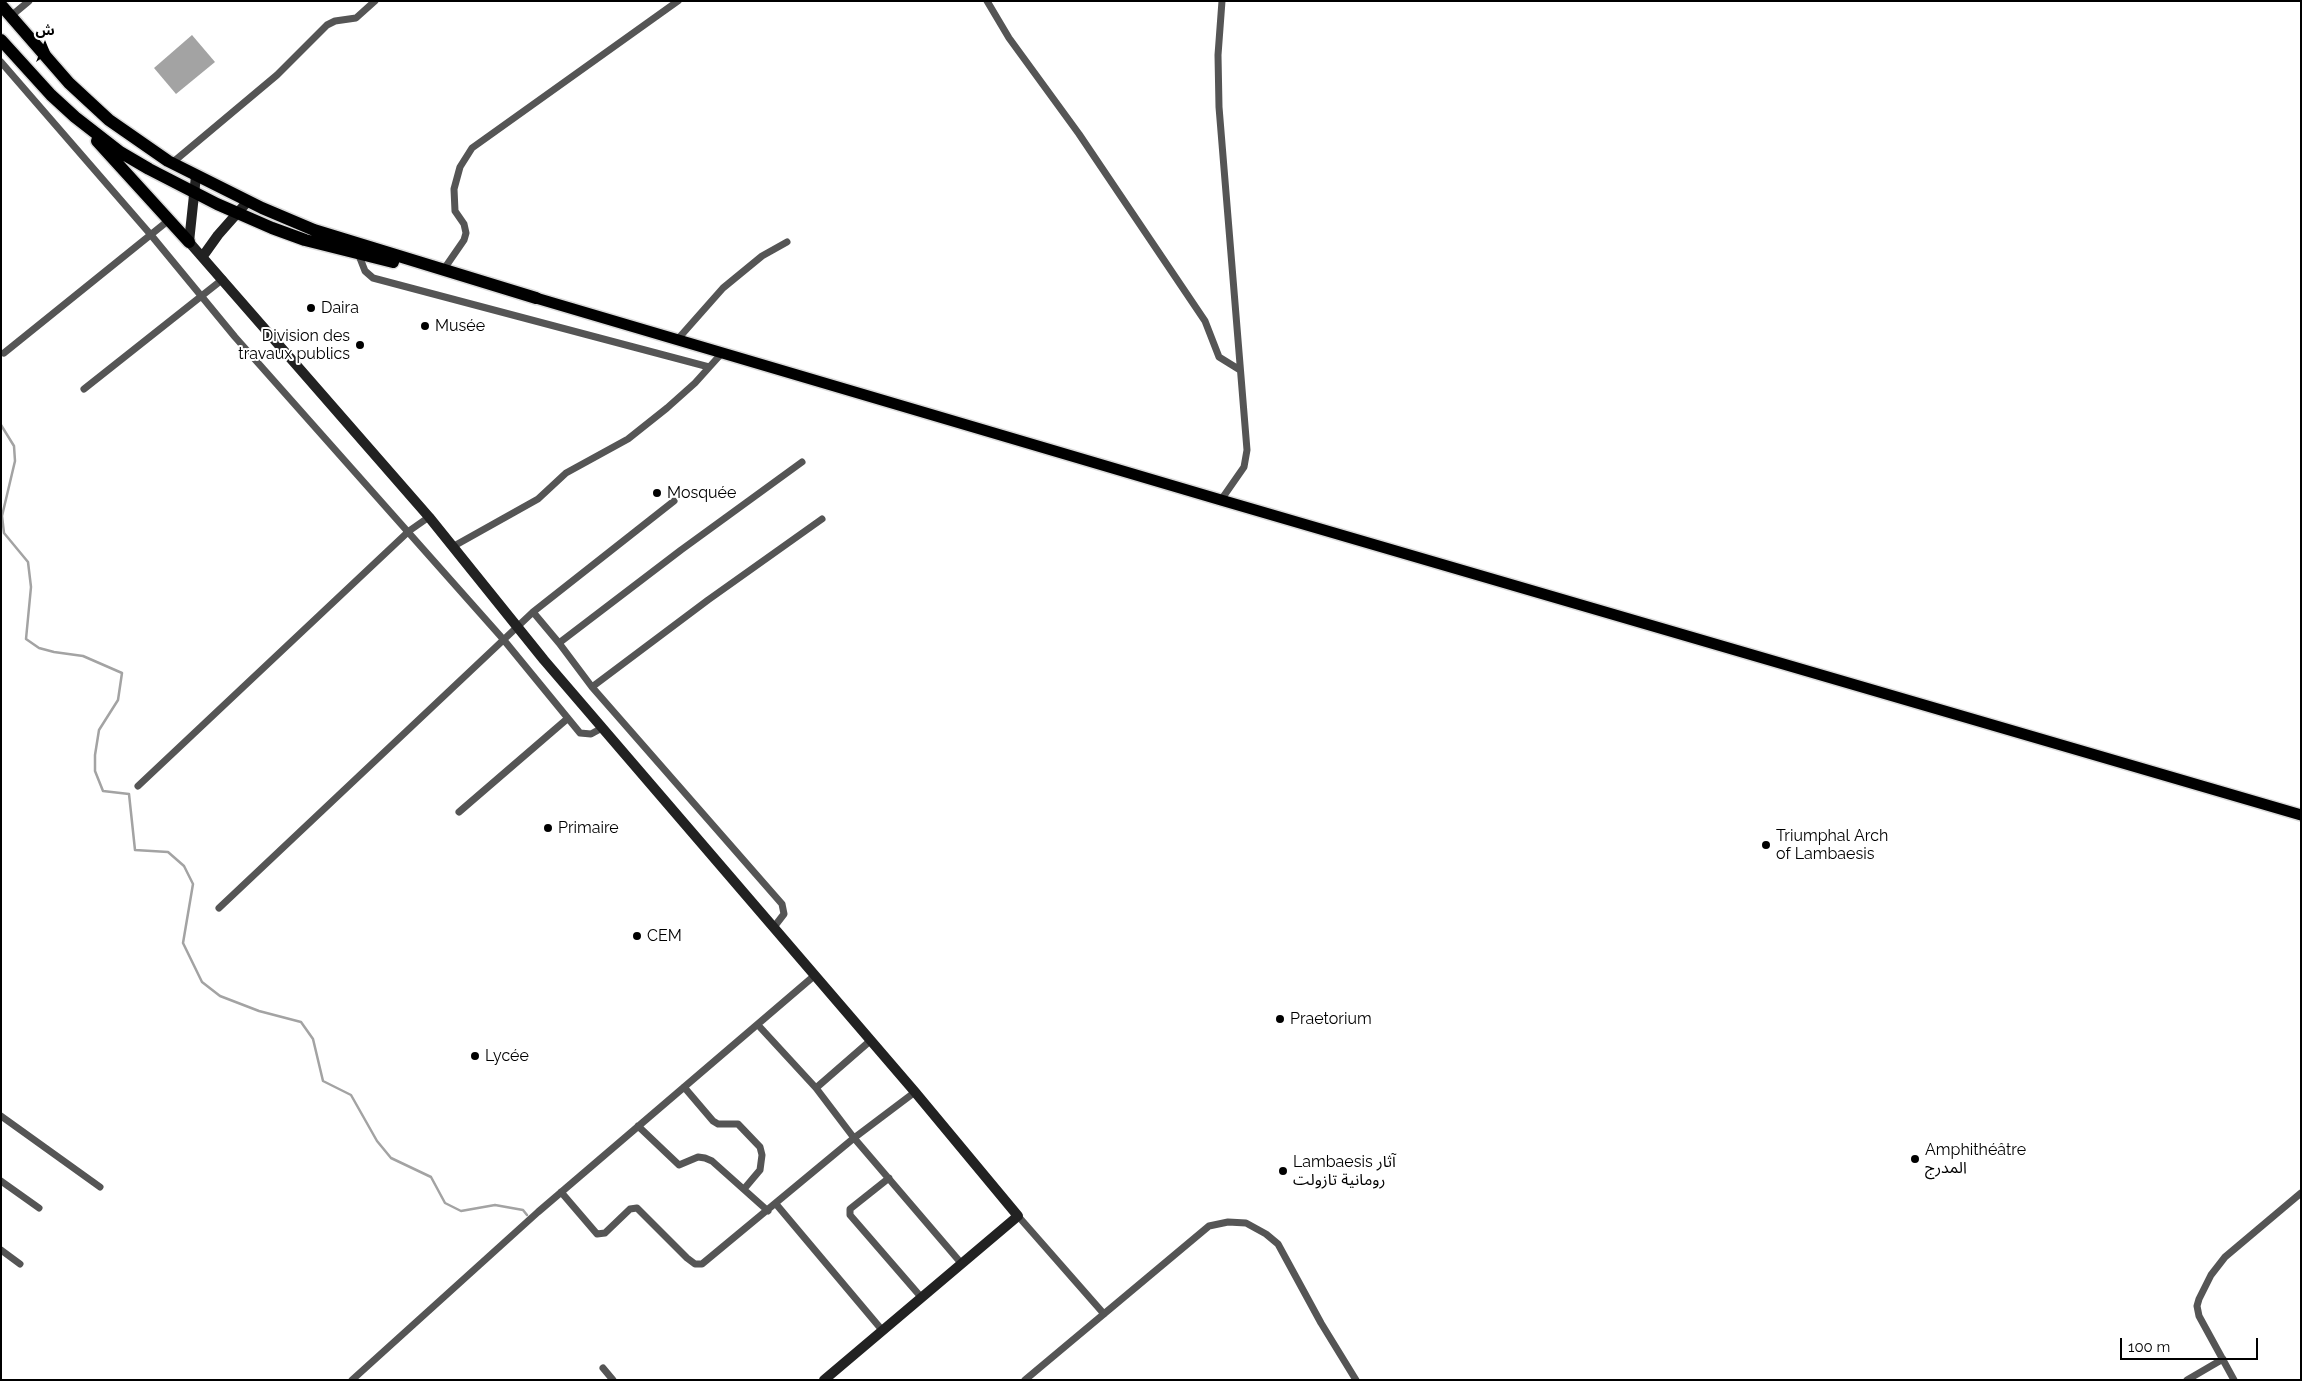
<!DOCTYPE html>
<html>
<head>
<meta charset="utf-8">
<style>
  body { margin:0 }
  #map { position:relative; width:2302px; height:1381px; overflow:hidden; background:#fff; font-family:Raleway,"Noto Sans Arabic",sans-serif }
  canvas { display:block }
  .frame { position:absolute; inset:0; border:2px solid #000; pointer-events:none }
  .north { position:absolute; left:20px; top:20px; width:50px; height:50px; -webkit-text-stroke:4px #fff; paint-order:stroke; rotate:0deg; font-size:14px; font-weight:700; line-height:20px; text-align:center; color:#000 }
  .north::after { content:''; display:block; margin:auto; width:18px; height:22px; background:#000; clip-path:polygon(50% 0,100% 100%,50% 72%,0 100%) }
  .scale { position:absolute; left:2120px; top:1338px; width:138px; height:22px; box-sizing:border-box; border:2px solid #000; border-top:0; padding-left:6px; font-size:15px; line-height:18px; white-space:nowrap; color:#000; -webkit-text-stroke:4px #fff; paint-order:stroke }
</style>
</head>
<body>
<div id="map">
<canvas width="2302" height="1381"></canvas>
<div class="frame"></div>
<div class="north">ش</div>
<div class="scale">100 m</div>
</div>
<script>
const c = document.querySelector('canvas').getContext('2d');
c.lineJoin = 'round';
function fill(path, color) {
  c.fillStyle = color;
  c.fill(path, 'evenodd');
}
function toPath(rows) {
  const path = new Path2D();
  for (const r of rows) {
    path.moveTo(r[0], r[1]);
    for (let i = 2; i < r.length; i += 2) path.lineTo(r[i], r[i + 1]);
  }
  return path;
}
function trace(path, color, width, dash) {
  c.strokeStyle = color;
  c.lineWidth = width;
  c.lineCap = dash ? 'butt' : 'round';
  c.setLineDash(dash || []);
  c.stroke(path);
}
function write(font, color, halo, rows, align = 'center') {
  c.font = font + ' Raleway,"Noto Sans Arabic",sans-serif';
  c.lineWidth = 4;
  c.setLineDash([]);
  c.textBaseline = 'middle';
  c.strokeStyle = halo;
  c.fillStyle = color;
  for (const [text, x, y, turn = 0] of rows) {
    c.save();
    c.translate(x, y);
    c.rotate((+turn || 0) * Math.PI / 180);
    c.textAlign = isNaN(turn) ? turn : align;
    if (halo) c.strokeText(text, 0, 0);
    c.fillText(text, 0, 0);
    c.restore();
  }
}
fill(toPath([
  [192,35,215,62,176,94,154,68]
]), '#a3a3a3');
trace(toPath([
  [1,425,14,446,15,461,2,516,4,533,28,562,31,587,26,639,39,648,54,652,83,656,122,673,118,700,99,730,95,755,95,771,103,791,129,794,135,850,168,852,184,866,193,884,183,943,202,982,220,996,259,1011,301,1022,313,1039,323,1081,351,1095,377,1141,391,1158,431,1177,445,1203,461,1211,495,1205,523,1210,527,1215]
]), '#a3a3a3', 2.5);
const primary = toPath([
  [536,298,1221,500,2301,815]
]);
const highway = toPath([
  [1,5,69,83,109,120,168,161,262,208,314,230,536,298],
  [1,40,51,95,75,117,120,152,149,169,217,204,272,228,305,240,393,262],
  [97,141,189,242]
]);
trace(primary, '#dbdbdb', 14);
trace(highway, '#dbdbdb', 15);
trace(toPath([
  [987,1,1009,38,1079,134,1205,321,1219,357,1240,370],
  [11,16,29,1],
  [1,62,151,235,235,337,503,639,580,733,591,734,602,728],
  [172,163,277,75,327,25,335,21,356,18,375,1],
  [358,253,365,271,373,278,709,367],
  [444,269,464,240,466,233,464,224,455,211,454,189,460,167,472,148,678,1],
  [677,340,723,288,762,256,787,242],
  [4,353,169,220],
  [84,389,223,279],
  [1221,500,1244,467,1247,450,1219,107,1218,55,1222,1],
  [454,546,538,499,566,473,628,439,667,408,695,383,722,353],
  [533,612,559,643,592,687,782,904,784,914,774,927],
  [559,643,681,550,802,462],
  [592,687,708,600,822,519],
  [138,786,409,531,429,517],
  [459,812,567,719],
  [219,908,533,612,674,501],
  [758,1025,816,1088,854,1138,961,1263],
  [684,1087,713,1121,718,1124,738,1124,760,1147,762,1155,760,1170,744,1189],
  [816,1088,870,1041],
  [1,1116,100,1187],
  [638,1126,679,1165,698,1157,705,1158,712,1161,768,1211],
  [889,1178,850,1209,850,1215,921,1297],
  [1,1181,39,1208],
  [561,1192,597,1234,605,1233,630,1209,637,1208,687,1258,695,1264,702,1264,854,1138,915,1092],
  [776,1204,882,1330],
  [1018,1216,1104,1314],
  [1,1250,20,1264],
  [603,1368,613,1380],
  [352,1380,538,1212,814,976],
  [1025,1380,1209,1226,1228,1222,1246,1223,1266,1234,1278,1244,1321,1323,1356,1380],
  [2187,1380,2223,1359],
  [2234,1380,2199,1316,2197,1306,2199,1299,2211,1275,2225,1257,2301,1193]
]), '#555', 7);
trace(toPath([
  [196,176,189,242,429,517,544,660,915,1092,1018,1216,824,1380],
  [203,256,218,235,248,201]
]), '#222', 10);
trace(primary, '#000', 11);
trace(highway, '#000', 12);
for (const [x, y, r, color] of [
  [311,308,5,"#000"],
  [425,326,5,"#000"],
  [360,345,5,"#000"],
  [657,493,5,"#000"],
  [548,828,5,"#000"],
  [1766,845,5,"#000"],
  [637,936,5,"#000"],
  [1280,1019,5,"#000"],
  [475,1056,5,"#000"],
  [1915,1159,5,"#000"],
  [1283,1171,5,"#000"]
]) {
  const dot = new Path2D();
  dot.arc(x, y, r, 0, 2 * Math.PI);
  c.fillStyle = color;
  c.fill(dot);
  trace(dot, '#fff', 2);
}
write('16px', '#000', '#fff', [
  ["Daira",321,308],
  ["Musée",435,326],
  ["Division des",350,336,"right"],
  ["travaux publics",350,354,"right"],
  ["Mosquée",667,493],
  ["Primaire",558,828],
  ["Triumphal Arch",1776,836],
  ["of Lambaesis",1776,854],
  ["CEM",647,936],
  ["Praetorium",1290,1019],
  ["Lycée",485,1056],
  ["Amphithéâtre",1925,1150],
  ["المدرج",1925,1168],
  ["Lambaesis آثار",1293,1162],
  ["رومانية تازولت",1293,1180]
], 'left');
</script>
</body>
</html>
